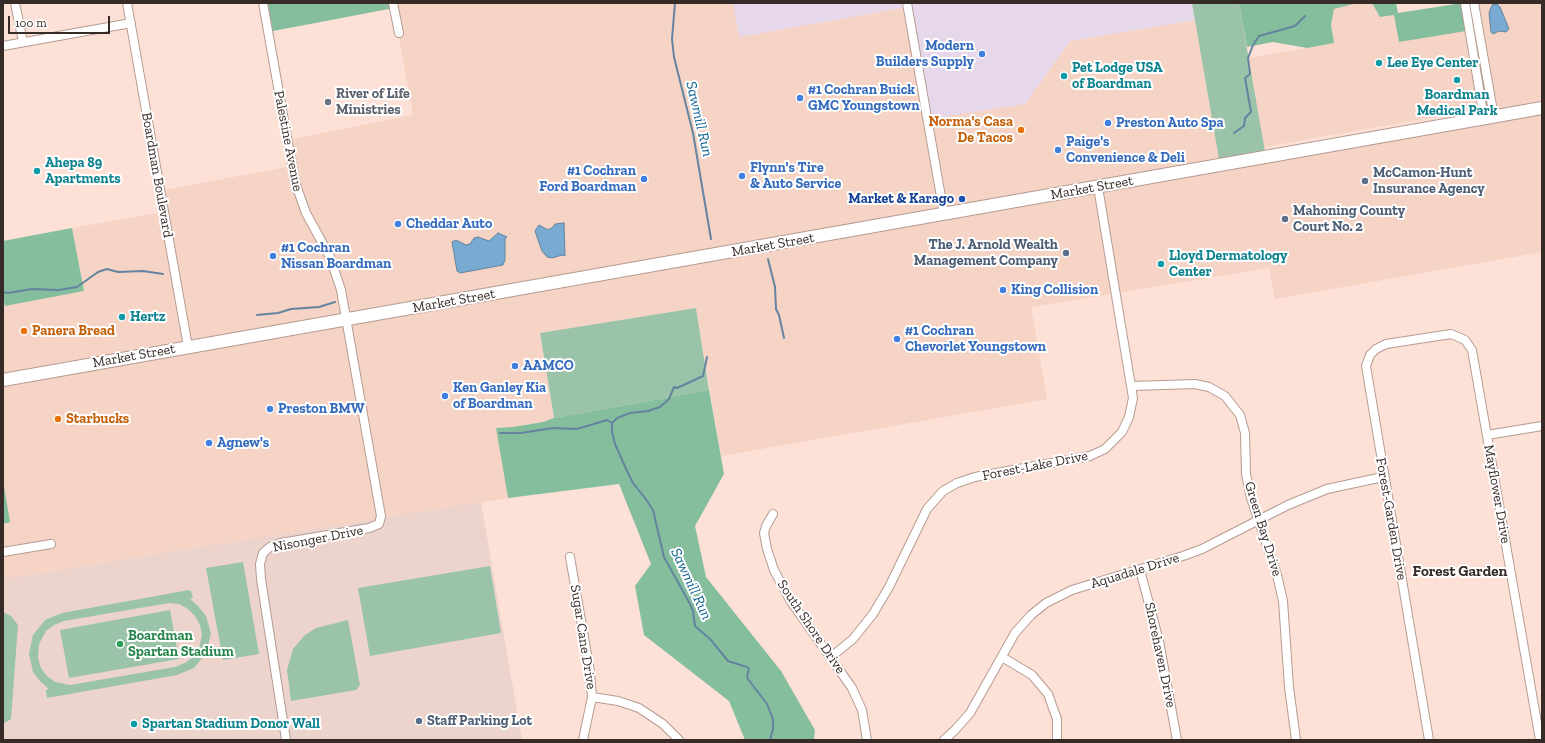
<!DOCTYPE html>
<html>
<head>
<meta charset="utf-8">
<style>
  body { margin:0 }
  #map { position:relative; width:1545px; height:743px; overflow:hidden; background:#fde0d6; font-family:"Zilla Slab",serif }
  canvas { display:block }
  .frame { position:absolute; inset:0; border:4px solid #362b27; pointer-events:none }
  .scale { position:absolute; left:8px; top:16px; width:102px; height:18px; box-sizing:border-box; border:2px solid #362b27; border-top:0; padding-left:5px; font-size:12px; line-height:14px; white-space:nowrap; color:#362b27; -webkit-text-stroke:3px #fff; paint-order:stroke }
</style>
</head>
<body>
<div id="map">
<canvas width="1545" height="743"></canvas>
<div class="frame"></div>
<div class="scale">100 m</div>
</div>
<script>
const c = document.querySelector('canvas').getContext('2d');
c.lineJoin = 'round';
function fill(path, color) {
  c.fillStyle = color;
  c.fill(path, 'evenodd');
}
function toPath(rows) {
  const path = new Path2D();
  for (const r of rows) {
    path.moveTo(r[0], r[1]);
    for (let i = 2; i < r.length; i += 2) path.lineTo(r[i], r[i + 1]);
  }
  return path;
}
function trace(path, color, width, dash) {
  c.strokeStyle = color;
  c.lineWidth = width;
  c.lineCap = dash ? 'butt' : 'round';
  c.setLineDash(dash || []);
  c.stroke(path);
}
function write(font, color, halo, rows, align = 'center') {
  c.font = font + ' "Zilla Slab",serif';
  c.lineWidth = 4;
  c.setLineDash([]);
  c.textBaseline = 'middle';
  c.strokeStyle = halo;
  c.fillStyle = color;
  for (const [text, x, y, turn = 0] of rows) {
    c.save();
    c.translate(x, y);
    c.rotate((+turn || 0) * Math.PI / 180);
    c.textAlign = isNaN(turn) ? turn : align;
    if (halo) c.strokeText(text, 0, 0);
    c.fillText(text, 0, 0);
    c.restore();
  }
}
fill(toPath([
  [393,3,733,3,739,37,908,7,928,119,1025,104,1070,41,1195,20,1220,165,1494,117,1474,3,1542,3,1542,252,1275,299,1269,268,1031,307,1047,399,721,456,696,308,540,333,554,418,543,422,513,427,496,428,508,498,3,579,3,297,5,306,84,291,72,228,163,212,160,191,291,166,287,140,413,115],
  [1357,3,1372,3,1380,17,1394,15,1466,31,1476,91,1477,105,1470,111,1264,147,1249,58,1334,43,1331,25,1334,9]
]), '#f5d3c5');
fill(toPath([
  [733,3,1192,3,1195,20,1070,41,1025,104,928,119,908,7,739,37]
]), '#e7d7ea');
fill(toPath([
  [481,502,522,740,3,740,3,579]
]), '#ecd4cc');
fill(toPath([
  [1192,3,1239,3,1266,157,1220,165],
  [696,308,709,390,554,418,540,333],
  [243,562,259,654,223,660,206,568],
  [490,566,501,633,370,656,358,588],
  [189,590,191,591,193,598,190,599,198,606,206,616,211,634,206,653,194,668,177,675,47,698,46,690,49,689,41,682,33,672,29,654,33,635,45,620,62,613],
  [169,603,179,604,188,609,195,616,200,625,202,635,199,649,193,657,185,663,175,667,70,685,55,682,47,676,41,668,38,658,39,644,46,631,54,625,64,621],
  [170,610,179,659,69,678,60,630],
  [3,612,11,616,18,625,11,719,3,724],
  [348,620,360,685,356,690,291,701,287,670,293,649,305,635,316,628]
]), '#9ac3aa');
fill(toPath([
  [263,3,393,3,394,8,268,32],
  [1239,3,1357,3,1334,9,1331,25,1334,43,1307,48,1273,42,1247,47],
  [1372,3,1396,3,1398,13,1462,3,1466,31,1399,42,1394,15,1380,17],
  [72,228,84,291,5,306,3,297,3,241],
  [709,390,724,474,695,526,706,577,781,671,815,730,814,740,745,740,729,701,644,635,635,586,651,564,619,484,508,498,496,428,513,427,543,422,554,418],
  [3,480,10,522,3,524]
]), '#84be9c');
const water = toPath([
  [1497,4,1500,7,1509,29,1506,32,1499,31,1493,34,1491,32,1489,13,1492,5,1497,4],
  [564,223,565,256,562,255,552,258,547,257,542,251,535,231,539,225,548,230,553,227,555,224,564,223],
  [498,233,507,237,505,239,505,260,503,265,460,273,457,271,452,242,456,240,466,245,470,244,474,238,478,237,489,241,498,233]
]);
fill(water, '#79aad2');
trace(water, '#65849f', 1);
trace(toPath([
  [675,3,672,39,674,57,693,133,711,239],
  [1234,133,1244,126,1245,118,1251,112,1245,78,1250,74,1248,58,1253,45,1259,36,1295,26,1305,16],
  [768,259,775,287,776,309,779,315,784,338],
  [3,292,8,293,32,289,59,290,77,287,98,272,107,269,118,272,143,271,163,274],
  [257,315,278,313,291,309,319,307,335,302],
  [707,357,703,376,677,388,674,387,669,399,660,407,648,411,630,413,617,418,612,423,612,432,615,444,627,471,633,483,645,498,653,510,664,557,690,604,693,611,695,626,711,640,728,661,747,667,749,669,747,676,748,679,767,704,773,719,773,729,770,740],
  [500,433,521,433,553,428,577,429,607,420,612,423]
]), '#65849f', 2);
const minor = toPath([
  [15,3,23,42],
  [127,3,188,347],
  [263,3,295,182,306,213,330,257,341,290,381,516,379,524,369,528,281,543,270,547,263,553,260,564,261,579,286,740],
  [393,3,399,33],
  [907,3,944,214],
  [1465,3,1484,119],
  [1474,3,1494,117],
  [3,46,131,23],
  [1132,386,1195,384,1209,387,1225,396,1240,415,1245,433,1246,474,1251,498,1277,575,1283,601,1289,687,1296,740],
  [1487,435,1542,426],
  [773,514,766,526,764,533,767,549,774,570,790,600,852,688,862,710,867,740],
  [3,552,51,544],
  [570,557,590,672,592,697,583,740],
  [1140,570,1159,641,1177,740],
  [831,657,853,639,873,614,889,587,927,509,943,491,957,483,975,477,1090,456,1105,449,1122,432,1129,417,1133,398,1098,187],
  [1002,657,1032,675,1048,694,1057,719,1057,740],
  [592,697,618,701,639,708,663,724,679,740],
  [944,740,955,730,970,713,1015,633,1031,615,1046,603,1072,590,1183,556,1202,549,1288,505,1327,489,1383,477],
  [1429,740,1366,366,1370,355,1376,349,1386,344,1451,334,1465,340,1472,350,1540,740]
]);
const primary = toPath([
  [3,380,1542,108]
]);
trace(minor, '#b59b91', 10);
trace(primary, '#b59b91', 14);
trace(minor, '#fff', 8);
trace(primary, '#fff', 12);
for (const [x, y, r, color] of [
  [982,54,4,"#3f7fe0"],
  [1379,63,4,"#0f9aa8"],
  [1064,76,4,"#0f9aa8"],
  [1457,80,4,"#0f9aa8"],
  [800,98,4,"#3f7fe0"],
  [328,102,4,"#6b7280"],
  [1108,123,4,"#3f7fe0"],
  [1021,130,4,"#e8710a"],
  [1058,150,4,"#3f7fe0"],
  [37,171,4,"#0f9aa8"],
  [742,176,4,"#3f7fe0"],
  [644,179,4,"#3f7fe0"],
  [1365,181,4,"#5c6f8a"],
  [962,199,4,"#1a4fb4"],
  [1285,219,4,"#5c6f8a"],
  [398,224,4,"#3f7fe0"],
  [1066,253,4,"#5c6f8a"],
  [273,256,4,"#3f7fe0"],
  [1161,264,4,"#0f9aa8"],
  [1003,290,4,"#3f7fe0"],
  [122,317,4,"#0f9aa8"],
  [24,331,4,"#e8710a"],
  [897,339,4,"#3f7fe0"],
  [515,366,4,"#3f7fe0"],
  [445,396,4,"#3f7fe0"],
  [270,409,4,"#3f7fe0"],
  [58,419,4,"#e8710a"],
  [209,443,4,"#3f7fe0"],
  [120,644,4,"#2e9e5b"],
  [419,721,4,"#5c6f8a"],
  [134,724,4,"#0f9aa8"]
]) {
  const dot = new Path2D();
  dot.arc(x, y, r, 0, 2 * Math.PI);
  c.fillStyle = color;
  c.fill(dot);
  trace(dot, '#fff', 1.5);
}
write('bold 14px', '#366cbe', '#fff', [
  ["Modern",974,46,"right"],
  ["Builders Supply",974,62,"right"],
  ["#1 Cochran Buick",808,90],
  ["GMC Youngstown",808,106],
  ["Preston Auto Spa",1116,123],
  ["Paige's",1066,142],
  ["Convenience & Deli",1066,158],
  ["Flynn's Tire",750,168],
  ["& Auto Service",750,184],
  ["#1 Cochran",636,171,"right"],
  ["Ford Boardman",636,187,"right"],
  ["Cheddar Auto",406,224],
  ["#1 Cochran",281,248],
  ["Nissan Boardman",281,264],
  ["King Collision",1011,290],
  ["#1 Cochran",905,331],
  ["Chevorlet Youngstown",905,347],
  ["AAMCO",523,366],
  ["Ken Ganley Kia",453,388],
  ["of Boardman",453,404],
  ["Preston BMW",278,409],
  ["Agnew's",217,443]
], 'left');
write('bold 14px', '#0d838f', '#fff', [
  ["Lee Eye Center",1387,63],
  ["Pet Lodge USA",1072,68],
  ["of Boardman",1072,84],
  ["Boardman",1457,95,"center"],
  ["Medical Park",1457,111,"center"],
  ["Ahepa 89",45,163],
  ["Apartments",45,179],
  ["Lloyd Dermatology",1169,256],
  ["Center",1169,272],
  ["Hertz",130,317],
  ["Spartan Stadium Donor Wall",142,724]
], 'left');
write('bold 14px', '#5b616d', '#fff', [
  ["River of Life",336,94],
  ["Ministries",336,110]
], 'left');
write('bold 14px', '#c56008', '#fff', [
  ["Norma's Casa",1013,122,"right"],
  ["De Tacos",1013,138,"right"],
  ["Panera Bread",32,331],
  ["Starbucks",66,419]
], 'left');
write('14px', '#362b27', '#fff', [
  ["Palestine Avenue",288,141,79],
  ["Boardman Boulevard",157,175,80],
  ["Market Street",1092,188,-10],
  ["Market Street",773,245,-10],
  ["Market Street",454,301,-10],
  ["Market Street",134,356,-10],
  ["Forest-Lake Drive",1035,466,-11],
  ["Mayflower Drive",1497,494,80],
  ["Forest-Garden Drive",1391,519,80],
  ["Green Bay Drive",1263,529,73],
  ["Nisonger Drive",318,539,-11],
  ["Aquadale Drive",1135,571,-17],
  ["South Shore Drive",811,627,56],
  ["Sugar Cane Drive",583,637,81],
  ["Shorehaven Drive",1160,655,78]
]);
write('bold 14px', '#4e5e75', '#fff', [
  ["McCamon-Hunt",1373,173],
  ["Insurance Agency",1373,189],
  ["Mahoning County",1293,211],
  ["Court No. 2",1293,227],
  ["The J. Arnold Wealth",1058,245,"right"],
  ["Management Company",1058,261,"right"],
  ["Staff Parking Lot",427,721]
], 'left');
write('bold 14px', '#164399', '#fff', [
  ["Market & Karago",954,199]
], 'right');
write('bold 14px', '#27864d', '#fff', [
  ["Boardman",128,636],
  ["Spartan Stadium",128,652]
], 'left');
write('italic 15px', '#085c8e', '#fff', [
  ["Sawmill Run",699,119,77],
  ["Sawmill Run",691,584,65]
]);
write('bold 15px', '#362b27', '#fff', [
  ["Forest Garden",1460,572]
]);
</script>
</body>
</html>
